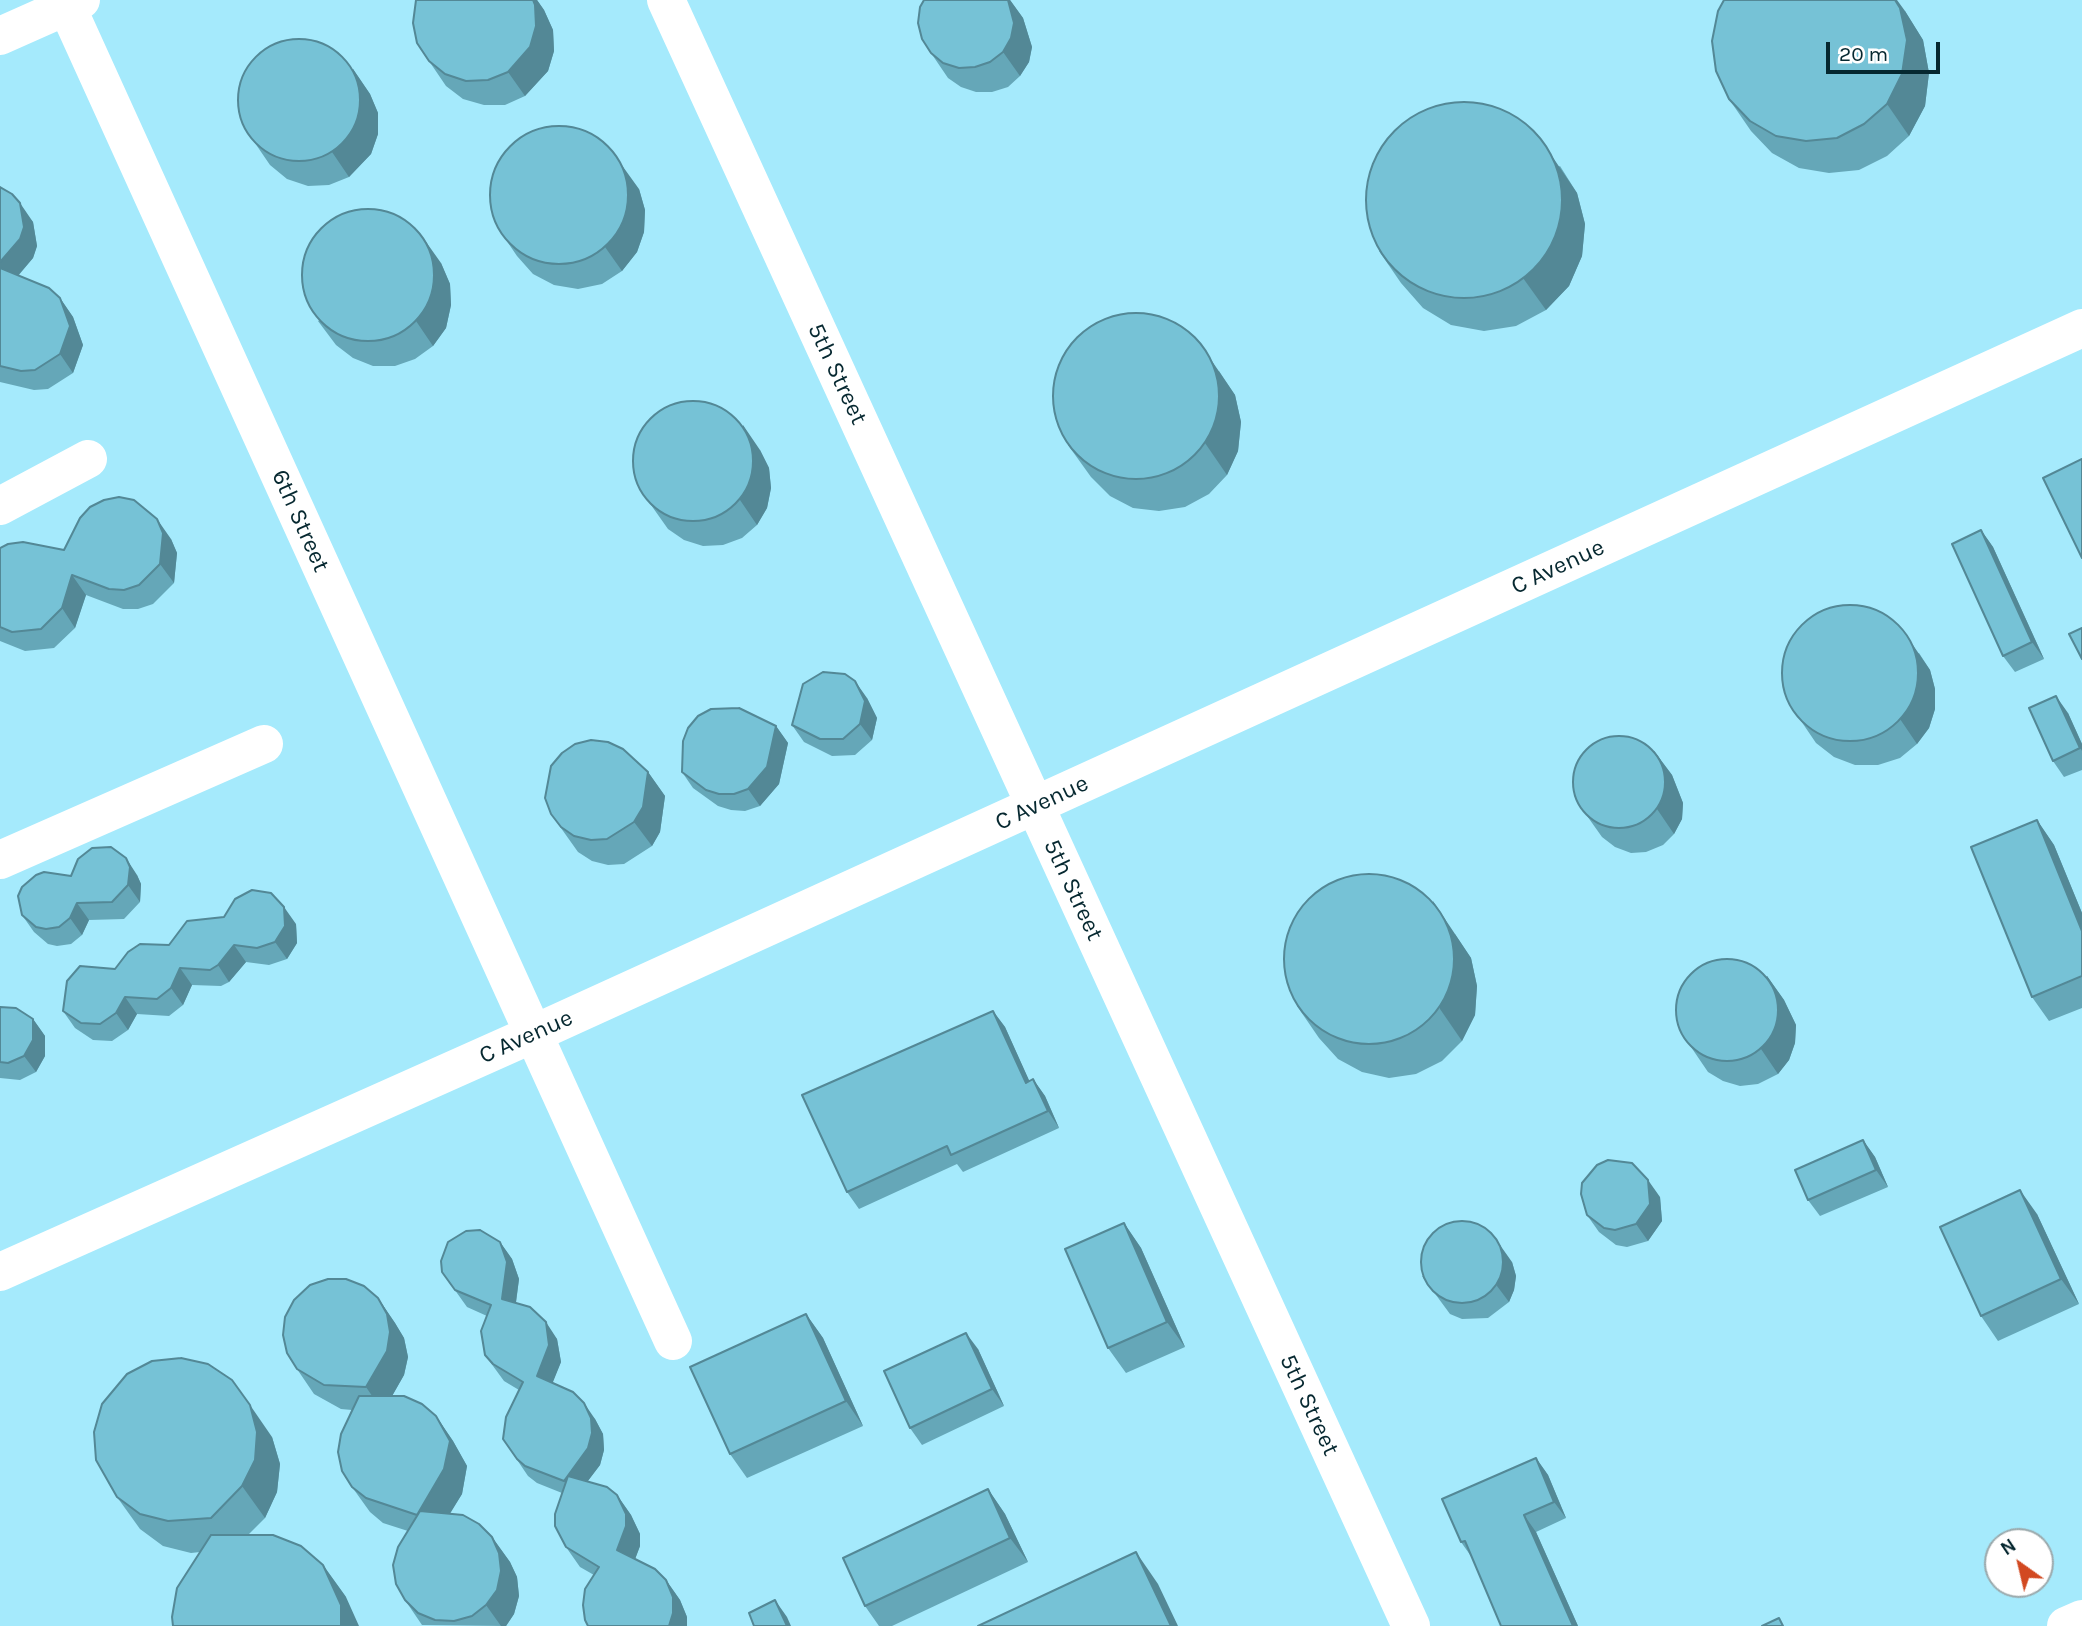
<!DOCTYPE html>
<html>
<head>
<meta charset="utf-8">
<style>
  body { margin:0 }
  #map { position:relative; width:2082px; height:1626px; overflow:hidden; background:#c3f0fc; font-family:Karla,sans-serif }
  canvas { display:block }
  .north { position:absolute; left:1984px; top:1528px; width:70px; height:70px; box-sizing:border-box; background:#fff; border:2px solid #9ba9ac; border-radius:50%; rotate:326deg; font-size:19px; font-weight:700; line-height:28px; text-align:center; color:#062830 }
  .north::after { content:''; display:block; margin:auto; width:24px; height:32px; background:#d24921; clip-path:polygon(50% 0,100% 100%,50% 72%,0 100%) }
  .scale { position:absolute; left:1826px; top:42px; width:114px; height:32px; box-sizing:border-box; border:4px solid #062830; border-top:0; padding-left:9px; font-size:21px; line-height:24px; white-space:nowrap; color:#062830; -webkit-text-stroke:5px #fff; paint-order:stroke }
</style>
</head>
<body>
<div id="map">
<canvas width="2082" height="1626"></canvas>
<div class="north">N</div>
<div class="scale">20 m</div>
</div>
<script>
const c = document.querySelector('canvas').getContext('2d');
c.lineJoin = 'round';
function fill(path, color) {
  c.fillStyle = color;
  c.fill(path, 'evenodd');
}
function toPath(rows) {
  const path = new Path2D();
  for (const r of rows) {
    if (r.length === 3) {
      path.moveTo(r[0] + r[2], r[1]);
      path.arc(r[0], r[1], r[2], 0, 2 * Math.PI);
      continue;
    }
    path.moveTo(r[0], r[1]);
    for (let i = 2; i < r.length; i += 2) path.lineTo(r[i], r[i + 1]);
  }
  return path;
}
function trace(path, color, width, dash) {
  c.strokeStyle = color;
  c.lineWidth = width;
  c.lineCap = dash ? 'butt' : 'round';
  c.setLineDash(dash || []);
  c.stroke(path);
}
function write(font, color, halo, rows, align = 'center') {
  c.font = font + ' Karla,sans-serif';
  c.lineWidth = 5;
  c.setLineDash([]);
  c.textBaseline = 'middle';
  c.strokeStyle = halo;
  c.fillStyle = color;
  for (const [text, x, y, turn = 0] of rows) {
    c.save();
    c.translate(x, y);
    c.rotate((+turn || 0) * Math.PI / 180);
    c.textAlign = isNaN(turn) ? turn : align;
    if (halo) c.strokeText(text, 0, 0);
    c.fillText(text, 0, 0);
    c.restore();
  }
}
fill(toPath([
  [0,0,2082,0,2082,1626,0,1626],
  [1998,1542,2040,1542,2040,1584,1998,1584]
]), '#a5eafc');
trace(toPath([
  [666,0,1411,1626],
  [67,7,673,1341],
  [0,36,81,0],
  [0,506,88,459],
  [0,860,264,744],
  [0,1272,533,1034,2082,328],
  [2066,1626,2082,1619]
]), '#fff', 38);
fill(toPath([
  [416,0,537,0,544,10,553,30,554,51,548,71,525,96,505,105,484,105,463,99,446,86,429,61],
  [924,0,1010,0,1023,18,1032,47,1029,62,1020,76,1008,87,992,92,976,92,961,87,948,78,931,53],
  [1905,11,1923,40,1929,73,1925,106,1909,136,1887,156,1859,170,1829,173,1799,168,1772,153,1751,131,1729,99],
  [353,69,370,94,378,113,378,134,371,154,349,177,329,185,308,186,287,179,270,165,244,127],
  [1560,166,1577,193,1585,224,1582,256,1569,286,1546,310,1516,326,1484,331,1451,325,1423,308,1401,283,1379,251],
  [0,187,33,222,37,246,33,258,18,276,60,298,73,317,83,345,73,373,48,389,34,390,0,382],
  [639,189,645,210,644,232,637,252,622,271,602,284,578,289,554,285,533,274,517,256,500,231],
  [441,263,450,284,451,305,446,328,433,346,415,359,395,366,373,366,353,358,336,345,318,321],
  [1219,371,1235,395,1241,422,1238,451,1227,475,1209,494,1185,507,1159,511,1133,508,1110,496,1091,477,1068,445],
  [760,450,769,468,771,488,767,508,757,525,742,538,723,545,703,546,684,540,668,529,639,488],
  [1981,530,1993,547,2044,659,2015,672,2003,656],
  [171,539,177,553,174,583,153,604,138,609,123,609,86,595,75,628,54,648,25,651,0,641,0,548,64,550],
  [1919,653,1930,670,1935,689,1935,709,1929,728,1917,744,1900,758,1878,765,1855,765,1834,757,1816,743,1799,718],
  [867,698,877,718,872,740,855,755,832,756,804,742,792,725],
  [2068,713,2082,744,2082,770,2064,777,2053,761],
  [776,726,788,743,779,784,760,806,745,811,731,810,718,806,693,788,682,772],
  [1654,751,1672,775,1683,803,1682,819,1674,834,1663,845,1646,852,1631,853,1615,847,1602,837,1585,813],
  [648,772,665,796,660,832,652,846,624,864,608,865,592,861,578,852,551,814],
  [2037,820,2054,845,2082,913,2082,1008,2049,1021,2032,997],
  [137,875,141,884,140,902,124,919,89,920,82,935,71,944,57,946,48,944,34,932,22,915,71,876],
  [296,924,297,943,287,959,269,965,246,962,229,982,221,986,192,985,183,1005,169,1016,137,1014,128,1030,112,1041,93,1040,75,1028,63,1011,115,969,169,945],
  [1455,934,1471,958,1477,986,1475,1015,1462,1041,1442,1061,1416,1074,1389,1078,1362,1072,1338,1059,1319,1038,1297,1006],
  [1767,976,1784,1000,1796,1025,1795,1043,1789,1060,1778,1074,1758,1084,1740,1086,1723,1081,1708,1072,1691,1047],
  [0,1007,33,1019,45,1036,45,1056,36,1072,20,1080,0,1078],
  [993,1011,1005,1027,1029,1081,1033,1079,1045,1096,1059,1128,963,1172,957,1164,859,1209,847,1192],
  [1863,1140,1875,1157,1888,1187,1820,1216,1808,1200],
  [1660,1197,1662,1221,1648,1241,1627,1247,1616,1245,1599,1232,1587,1215],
  [2037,1214,2079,1304,1998,1341,1981,1316],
  [1124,1223,1141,1248,1185,1347,1126,1373,1108,1348],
  [500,1242,512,1259,519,1279,516,1303,557,1339,561,1362,552,1383,595,1419,603,1434,604,1450,600,1465,587,1482,617,1495,631,1515,640,1534,640,1546,635,1559,666,1580,680,1600,687,1617,594,1575,580,1567,566,1547,562,1493,537,1483,528,1476,503,1439,519,1390,504,1381,485,1355,487,1316,467,1307,442,1272],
  [1512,1262,1516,1276,1514,1290,1509,1302,1488,1318,1462,1319,1450,1314,1422,1276],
  [378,1298,395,1323,404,1338,408,1357,404,1375,392,1396,436,1416,453,1441,467,1466,462,1494,449,1514,492,1537,510,1562,517,1577,519,1596,514,1614,506,1626,422,1625,405,1600,408,1531,383,1523,370,1512,352,1487,352,1410,341,1409,314,1394,297,1369],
  [806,1314,823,1338,863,1426,747,1478,730,1454],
  [978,1349,1004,1406,922,1445,910,1428],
  [272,1437,280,1464,277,1492,265,1518,248,1535,323,1565,346,1597,200,1552,191,1553,163,1546,140,1529,117,1497],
  [1536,1458,1548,1475,1566,1518,1536,1532,1578,1626,1501,1626,1473,1559,1461,1542],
  [988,1489,1005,1514,1028,1562,892,1626,879,1626,865,1606]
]), '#65a7b8');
fill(toPath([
  [533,0,537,0,544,10,553,30,554,51,548,71,525,96,508,72],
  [1008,0,1010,0,1023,18,1032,47,1029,62,1020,76,1003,52],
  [1895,0,1897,0,1905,11,1923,40,1929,73,1925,106,1909,136,1887,104],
  [353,69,370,94,378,113,378,134,371,154,349,177,332,152],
  [1537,134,1577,193,1585,224,1582,256,1569,286,1546,310,1523,278],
  [621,164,639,189,645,210,644,232,637,252,622,271,605,247],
  [20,203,33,222,37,246,33,258,9,286,0,272,0,262],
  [424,239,441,263,450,284,451,305,446,328,433,346,416,321],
  [60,298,73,317,83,345,73,373,60,354],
  [1197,339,1235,395,1241,422,1238,451,1227,475,1205,443],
  [743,425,760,450,769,468,771,488,767,508,757,525,740,500],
  [157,519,171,539,177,553,174,583,160,564],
  [1981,530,1993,547,2044,659,2032,642],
  [72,575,86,595,75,628,62,608],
  [1902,629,1930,670,1935,689,1935,709,1929,728,1917,744,1900,719],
  [855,681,867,698,877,718,872,740,860,724],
  [2056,696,2068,713,2082,744,2082,751],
  [776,726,788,743,779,784,760,806,748,789],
  [1654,751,1672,775,1683,803,1682,819,1674,834,1657,809],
  [648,772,665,796,660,832,652,846,634,822],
  [2037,820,2054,845,2082,913,2082,931],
  [126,858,137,875,141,884,140,902,128,885],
  [1433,901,1471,958,1477,986,1475,1015,1462,1041,1440,1009],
  [77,903,89,920,82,935,70,918],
  [284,907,296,924,297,943,287,959,275,942],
  [234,945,246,962,229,982,218,965],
  [180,968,192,985,183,1005,171,988],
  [1767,976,1784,1000,1796,1025,1795,1043,1789,1060,1778,1074,1761,1049],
  [125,997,137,1014,128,1030,116,1013],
  [993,1011,1005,1027,1038,1100,1026,1083],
  [33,1019,45,1036,45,1056,36,1072,24,1056],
  [1033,1079,1045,1096,1059,1128,1048,1111],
  [1863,1140,1875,1157,1888,1187,1876,1170],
  [1648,1180,1660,1197,1662,1221,1648,1241,1636,1224],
  [2020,1190,2037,1214,2079,1304,2061,1279],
  [1124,1223,1141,1248,1185,1347,1167,1322],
  [500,1242,512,1259,519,1279,514,1316,502,1299],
  [1500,1245,1512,1262,1516,1276,1514,1290,1509,1302,1497,1286],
  [378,1298,395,1323,404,1338,408,1357,404,1375,383,1412,366,1387],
  [806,1314,823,1338,863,1426,846,1401],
  [546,1322,557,1339,561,1362,549,1392,537,1376],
  [966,1333,978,1349,1004,1406,992,1389],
  [584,1403,595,1419,603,1434,604,1450,600,1465,575,1498,564,1481],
  [250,1405,272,1437,280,1464,277,1492,265,1518,242,1486],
  [436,1416,453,1441,467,1466,462,1494,434,1540,417,1515],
  [1536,1458,1548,1475,1566,1518,1554,1502],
  [988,1489,1005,1514,1028,1562,1010,1538],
  [617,1495,631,1515,640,1534,640,1546,631,1570,617,1550],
  [1524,1515,1536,1532,1578,1626,1573,1626],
  [492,1537,510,1562,517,1577,519,1596,514,1614,506,1626,501,1626,486,1605],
  [1136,1552,1158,1584,1178,1626,1171,1626],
  [323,1565,346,1597,359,1626,341,1626],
  [666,1580,680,1600,687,1617,687,1626,669,1626],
  [775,1600,787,1617,791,1626,787,1626]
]), '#538896');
const building = toPath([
  [416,0,533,0,535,5,536,26,530,47,508,72,488,80,466,81,445,74,429,61,417,43,413,23,416,0],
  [924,0,1008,0,1014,23,1011,38,1003,52,990,62,975,67,959,68,943,63,931,53,922,39,918,23,920,7,924,0],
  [1724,0,1895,0,1900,8,1907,40,1902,74,1887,104,1864,124,1837,138,1806,141,1776,136,1750,121,1729,99,1716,71,1712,41,1718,11,1724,0],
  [299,100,61],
  [1464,200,98],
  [559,195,69],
  [0,187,12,194,20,203,24,227,20,239,0,262,0,187],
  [368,275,66],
  [0,268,49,288,60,298,70,326,60,354,35,370,21,371,0,366,0,268],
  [1136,396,83],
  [693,461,60],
  [2082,459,2082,558,2043,478,2082,459],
  [119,497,134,500,157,519,163,533,160,564,139,585,124,590,109,589,72,575,62,608,41,629,12,632,0,627,0,548,8,544,23,542,64,550,80,518,90,507,104,500,119,497],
  [1981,530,2032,642,2003,656,1952,544,1981,530],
  [1850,673,68],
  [2082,628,2082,659,2069,634,2082,628],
  [823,672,845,674,855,681,865,701,860,724,843,739,820,739,792,725,803,684,823,672],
  [2056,696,2080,748,2053,761,2029,708,2056,696],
  [739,708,776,726,767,767,748,789,734,794,719,794,706,790,682,772,683,741,688,728,698,716,711,709,739,708],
  [1619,782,46],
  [591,740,608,742,623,749,648,772,643,807,634,822,607,839,591,840,574,836,561,827,551,814,545,798,551,766,562,753,575,744,591,740],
  [2037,820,2082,931,2082,976,2032,997,1971,847,2037,820],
  [111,847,126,858,130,867,128,885,112,902,77,903,70,918,59,927,46,929,36,927,22,915,18,896,22,887,36,875,44,872,71,876,78,859,92,848,111,847],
  [1369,959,85],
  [252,890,271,893,284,907,285,926,275,942,257,948,234,945,218,965,210,970,180,968,171,988,157,999,125,997,116,1013,100,1024,81,1023,63,1011,67,981,80,966,115,969,128,952,140,944,169,945,187,921,224,917,235,899,252,890],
  [1727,1010,51],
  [0,1007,16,1008,33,1019,33,1040,24,1056,8,1063,0,1062,0,1007],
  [993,1011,1026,1083,1033,1079,1048,1111,951,1155,947,1146,847,1192,802,1095,993,1011],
  [1863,1140,1876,1170,1808,1200,1795,1170,1863,1140],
  [1608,1160,1632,1163,1648,1180,1650,1204,1636,1224,1615,1230,1604,1228,1587,1215,1581,1194,1582,1183,1597,1165,1608,1160],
  [2020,1190,2061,1279,1981,1316,1940,1227,2020,1190],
  [1462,1262,41],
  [1124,1223,1167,1322,1108,1348,1065,1249,1124,1223],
  [480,1230,500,1242,507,1262,502,1299,530,1307,546,1322,549,1345,537,1376,573,1392,584,1403,591,1418,592,1433,588,1448,564,1481,525,1466,517,1459,503,1439,506,1417,523,1382,493,1364,485,1355,481,1331,491,1305,455,1290,442,1272,441,1261,448,1242,466,1231,480,1230],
  [328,1279,346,1279,364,1286,378,1298,387,1314,390,1332,387,1351,366,1387,324,1385,297,1369,287,1353,283,1335,285,1317,294,1300,310,1285,328,1279],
  [806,1314,846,1401,730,1454,690,1367,806,1314],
  [966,1333,992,1389,910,1428,884,1371,966,1333],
  [181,1358,208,1364,232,1380,250,1405,257,1432,255,1460,242,1486,211,1518,168,1521,140,1514,117,1497,96,1460,94,1432,102,1404,127,1374,152,1361,181,1358],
  [359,1396,404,1396,422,1404,436,1416,450,1441,444,1469,417,1515,366,1498,352,1487,342,1471,338,1452,341,1434,359,1396],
  [1536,1458,1554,1502,1524,1515,1573,1626,1501,1626,1465,1541,1461,1542,1442,1499,1536,1458],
  [568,1476,607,1487,617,1495,626,1514,626,1526,617,1550,655,1569,666,1580,673,1597,673,1613,669,1626,588,1626,585,1620,583,1605,585,1589,599,1567,566,1547,555,1526,555,1514,568,1476],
  [988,1489,1010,1538,865,1606,843,1558,988,1489],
  [420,1511,463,1515,479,1524,492,1537,499,1553,501,1571,497,1590,486,1605,472,1616,454,1621,435,1620,418,1613,405,1600,396,1584,393,1565,398,1547,420,1511],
  [211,1535,273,1535,301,1546,323,1565,341,1605,341,1626,173,1626,172,1617,177,1588,211,1535],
  [1136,1552,1171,1626,978,1626,1136,1552],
  [775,1600,787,1626,754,1626,749,1613,775,1600],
  [1779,1618,1783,1626,1762,1626,1779,1618]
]);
fill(building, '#76c2d6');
trace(building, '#538896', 2);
write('24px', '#062830', '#fff', [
  ["5th Street",837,374,65],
  ["6th Street",300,521,66],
  ["C Avenue",1558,567,-25],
  ["C Avenue",1042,803,-25],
  ["5th Street",1073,890,65],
  ["C Avenue",526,1037,-24],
  ["5th Street",1309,1405,65]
]);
</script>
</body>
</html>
